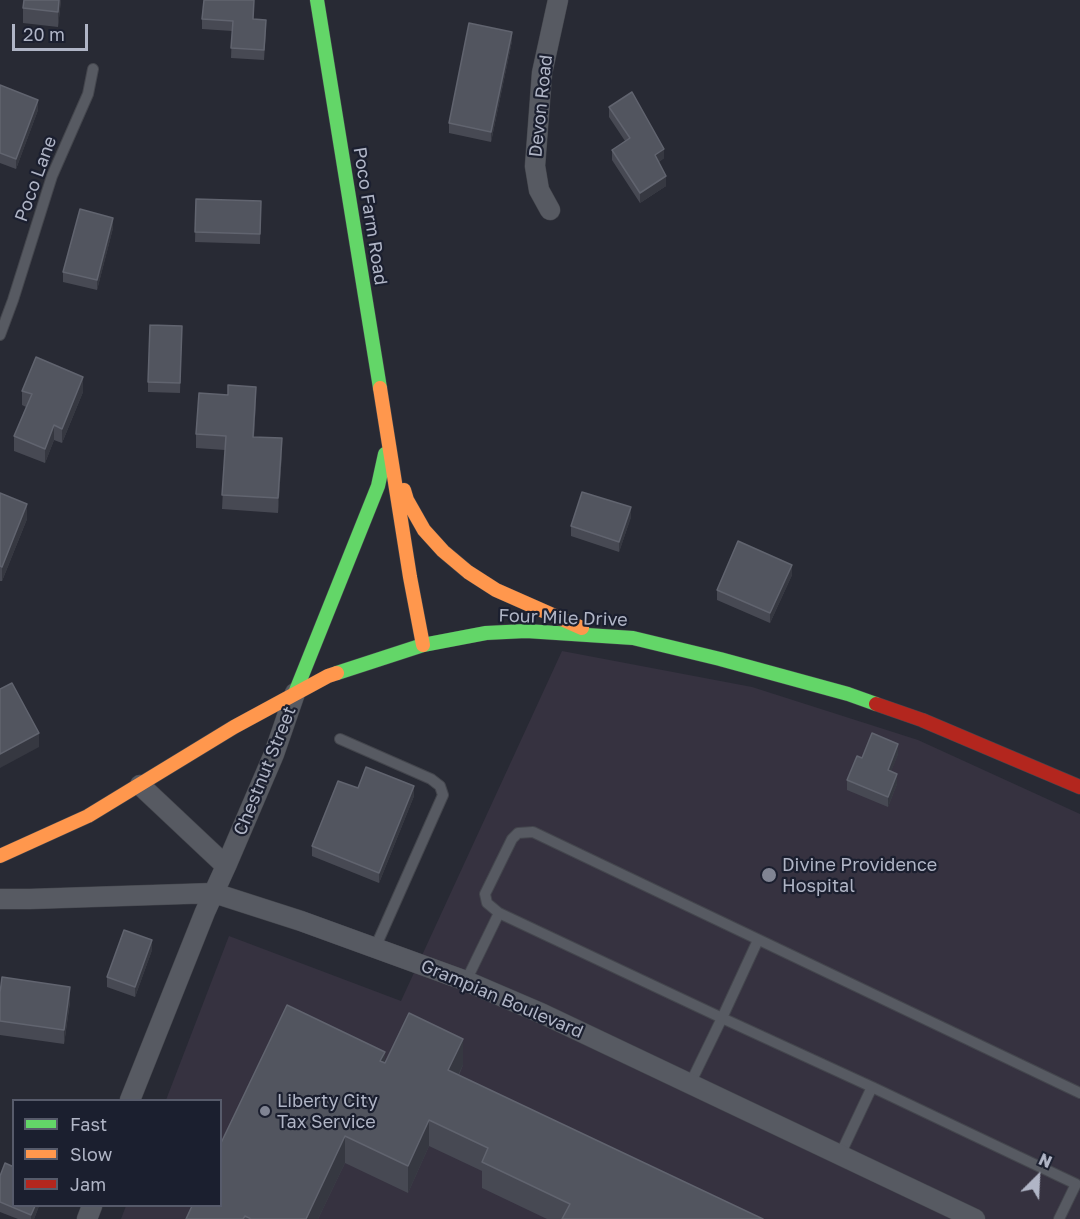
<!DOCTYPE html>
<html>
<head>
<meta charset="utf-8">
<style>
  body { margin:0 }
  #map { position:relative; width:1080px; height:1219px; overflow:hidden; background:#282a34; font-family:"Golos Text",sans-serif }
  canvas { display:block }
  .legend { position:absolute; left:12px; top:1099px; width:210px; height:108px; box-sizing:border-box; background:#1b1f2f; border:2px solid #575b6b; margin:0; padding:8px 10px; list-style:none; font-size:18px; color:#b0b5c6 }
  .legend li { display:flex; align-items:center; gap:12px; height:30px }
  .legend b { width:30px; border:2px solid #575b6b }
  .north { position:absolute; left:1008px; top:1147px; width:60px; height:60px; -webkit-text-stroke:4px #1b1f2f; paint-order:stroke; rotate:24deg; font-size:16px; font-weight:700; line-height:24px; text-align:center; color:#b0b5c6 }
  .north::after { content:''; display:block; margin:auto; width:21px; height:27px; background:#b0b5c6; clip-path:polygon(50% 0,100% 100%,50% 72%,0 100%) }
  .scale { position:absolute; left:12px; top:24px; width:76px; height:27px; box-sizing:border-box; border:3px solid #b0b5c6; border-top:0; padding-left:8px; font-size:18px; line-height:21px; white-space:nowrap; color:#b0b5c6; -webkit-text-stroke:4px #1b1f2f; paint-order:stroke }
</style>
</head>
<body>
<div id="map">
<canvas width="1080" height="1219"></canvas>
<ul class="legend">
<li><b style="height:8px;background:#63d668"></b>Fast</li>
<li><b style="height:8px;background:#ff974d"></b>Slow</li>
<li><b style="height:8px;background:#b3261e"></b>Jam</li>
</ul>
<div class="north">N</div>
<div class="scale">20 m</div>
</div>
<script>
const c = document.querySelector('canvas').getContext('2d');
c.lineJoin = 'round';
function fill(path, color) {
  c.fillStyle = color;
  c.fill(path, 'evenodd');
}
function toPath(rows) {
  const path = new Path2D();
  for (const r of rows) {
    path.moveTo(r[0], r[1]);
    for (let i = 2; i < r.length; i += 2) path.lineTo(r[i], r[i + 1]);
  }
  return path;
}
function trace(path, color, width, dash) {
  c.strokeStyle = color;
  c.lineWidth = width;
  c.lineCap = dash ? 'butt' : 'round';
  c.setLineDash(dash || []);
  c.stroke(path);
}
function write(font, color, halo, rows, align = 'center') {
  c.font = font + ' "Golos Text",sans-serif';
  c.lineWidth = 4.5;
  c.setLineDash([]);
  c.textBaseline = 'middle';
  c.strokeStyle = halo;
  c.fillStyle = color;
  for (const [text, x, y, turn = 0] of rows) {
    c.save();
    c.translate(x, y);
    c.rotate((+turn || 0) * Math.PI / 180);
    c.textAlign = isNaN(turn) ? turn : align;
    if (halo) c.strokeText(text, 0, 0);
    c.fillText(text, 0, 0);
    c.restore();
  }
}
fill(toPath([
  [562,651,752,687,918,740,1080,814,1080,1219,121,1219,126,1206,220,1206,220,1100,166,1100,229,936,401,1001]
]), '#363240');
const lane = toPath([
  [0,335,13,300,52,176,88,94,93,69],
  [340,739,431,779,440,786,443,795,375,948],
  [499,913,487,903,485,894,512,839,518,833,533,832,1080,1093],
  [466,981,499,913,722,1018,758,940],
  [690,1084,722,1018,872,1087],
  [840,1155,872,1087,1076,1184,1059,1219]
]);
const street = toPath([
  [550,210,539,190,535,166,542,73,558,0],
  [140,785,226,866],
  [0,899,30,899,214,893,301,921,466,981,543,1014,975,1219],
  [130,1100,205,912,226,866,274,754,295,693],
  [87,1219,92,1206]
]);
const fast = toPath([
  [317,0,380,388],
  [337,673,423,645,486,633,526,631,633,638,720,659,848,694,876,704],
  [295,693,378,486,385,454]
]);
const slow = toPath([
  [380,388,410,577,423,645],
  [404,490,407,500,424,530,443,551,468,572,496,590,582,628],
  [0,856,88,816,234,727,328,676,337,673]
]);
const jam = toPath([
  [876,704,922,720,1080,787]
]);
trace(lane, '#44464d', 12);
trace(street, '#44464d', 21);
trace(fast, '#44464d', 15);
trace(slow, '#44464d', 15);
trace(jam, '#44464d', 15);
trace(lane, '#575a62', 10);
trace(street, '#575a62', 20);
trace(fast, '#63d668', 14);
trace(slow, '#ff974d', 14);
trace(jam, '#b3261e', 14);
fill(toPath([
  [61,0,58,27,23,23,23,8],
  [202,19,253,19,266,30,264,60,231,58,232,31,202,29],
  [512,41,491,142,449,133,449,123],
  [0,85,38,110,16,169,0,163],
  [609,107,664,158,659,162,666,186,640,203,612,160,612,150,625,141,609,117],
  [196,199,261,201,260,244,195,242],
  [113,228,97,290,63,282,63,272],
  [182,326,180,393,148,392,148,382],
  [22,391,83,392,62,443,54,440,45,463,14,451,14,436,26,407,22,405],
  [256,401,254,437,282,453,278,513,222,509,225,450,196,448,196,434],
  [0,493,27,519,2,581,0,581],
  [631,517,619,552,571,536,571,526],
  [792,575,770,623,717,600,717,590],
  [898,754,891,771,897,784,888,807,847,790,847,780,862,758],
  [358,788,414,796,379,883,312,856,312,846],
  [152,950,135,997,107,987,107,977],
  [0,993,70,1002,64,1044,0,1035],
  [385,1063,463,1065,459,1075,763,1219,547,1219,482,1188,482,1171,429,1146,408,1193,345,1163,318,1219,186,1219],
  [0,1176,14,1206,39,1206,34,1219,18,1219,0,1212]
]), '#474953');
fill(toPath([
  [59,0,61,0,58,27,58,12],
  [512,32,512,41,491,142,491,132],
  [38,100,38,110,16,169,16,159],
  [664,149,664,158,655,165,655,155],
  [666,176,666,186,640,203,640,193],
  [113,218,113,228,97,290,97,280],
  [83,377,83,392,62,443,62,429],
  [256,387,256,401,253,451,253,437],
  [54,425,54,440,45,463,45,449],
  [282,438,282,453,278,513,278,498],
  [27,504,27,519,2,581,2,567],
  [631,507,631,517,619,552,619,542],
  [792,565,792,575,770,623,770,613],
  [39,733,39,747,0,768,0,754],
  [898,744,898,754,888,780,888,770],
  [897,774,897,784,888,807,888,797],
  [414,786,414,796,379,883,379,873],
  [152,940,152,950,135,997,135,987],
  [70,987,70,1002,64,1044,64,1030],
  [463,1039,463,1065,448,1096,448,1070],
  [385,1052,385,1078,380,1061],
  [429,1120,429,1146,408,1193,408,1166],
  [345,1136,345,1163,318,1219,306,1219],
  [35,1206,39,1206,34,1219,31,1219,31,1215]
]), '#363841');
const building = toPath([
  [24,0,59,0,58,12,23,8,24,0],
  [204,0,254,0,253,19,266,20,264,50,231,48,233,21,202,19,204,0],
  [469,23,512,32,491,132,449,123,469,23],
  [0,85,38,100,16,159,0,153,0,85],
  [632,92,664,149,655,155,666,176,640,193,612,150,630,138,609,107,632,92],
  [196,199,261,201,260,234,195,232,196,199],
  [80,209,113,218,97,280,63,272,80,209],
  [150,325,182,326,180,383,148,382,150,325],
  [36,357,83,377,62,429,54,425,45,449,14,436,32,394,22,391,36,357],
  [228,385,256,387,253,437,282,438,278,498,222,495,226,436,196,434,199,393,228,395,228,385],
  [582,492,631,507,619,542,571,526,582,492],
  [0,493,27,504,2,567,0,566,0,493],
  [738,541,792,565,770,613,717,590,738,541],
  [12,683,39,733,0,754,0,689,12,683],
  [872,733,898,744,888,770,897,774,888,797,847,780,857,756,862,758,872,733],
  [366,767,414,786,379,873,312,846,338,781,358,788,366,767],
  [124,930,152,940,135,987,107,977,124,930],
  [2,977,70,987,64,1030,0,1021,0,993,2,977],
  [287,1005,385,1052,380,1061,385,1063,409,1013,463,1039,448,1070,763,1219,562,1219,570,1204,482,1162,488,1148,429,1120,408,1166,345,1136,306,1219,251,1219,245,1216,243,1219,186,1219,192,1206,220,1206,220,1145,287,1005],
  [5,1163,14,1167,14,1206,35,1206,31,1215,0,1202,0,1176,5,1163]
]);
fill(building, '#52555f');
trace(building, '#61646f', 1.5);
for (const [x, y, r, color] of [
  [769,875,8,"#808493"],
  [265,1111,6,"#808493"]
]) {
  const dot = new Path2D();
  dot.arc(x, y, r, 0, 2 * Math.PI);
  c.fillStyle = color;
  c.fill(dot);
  trace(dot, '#1b1f2f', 2);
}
write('18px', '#b0b5c6', '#1b1f2f', [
  ["Devon Road",541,106,-84],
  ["Poco Lane",36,179,-70],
  ["Poco Farm Road",370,216,81],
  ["Four Mile Drive",563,618,2],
  ["Chestnut Street",265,771,-68],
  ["Grampian Boulevard",502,999,23]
]);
write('18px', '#b0b5c6', '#1b1f2f', [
  ["Divine Providence",782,865],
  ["Hospital",782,886],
  ["Liberty City",277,1101],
  ["Tax Service",277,1122]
], 'left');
</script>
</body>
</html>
